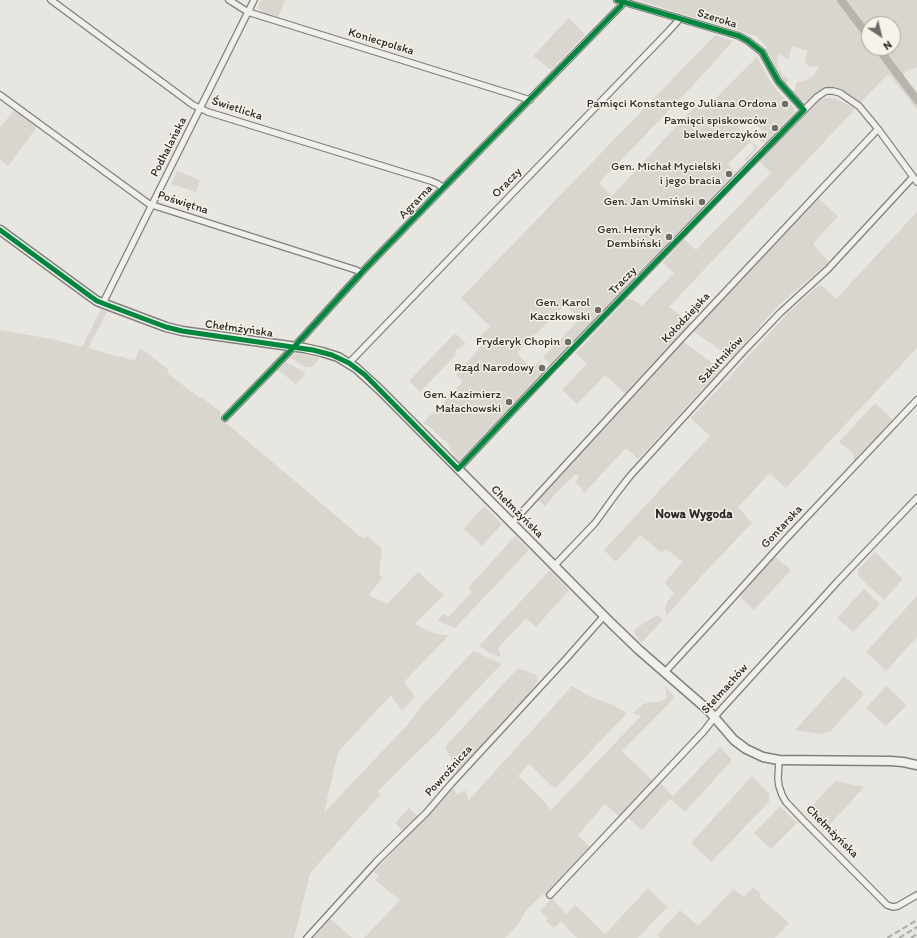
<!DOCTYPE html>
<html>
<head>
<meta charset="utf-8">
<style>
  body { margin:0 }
  #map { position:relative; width:917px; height:938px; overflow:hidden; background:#e8e6e0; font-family:Itim,sans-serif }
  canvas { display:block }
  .north { position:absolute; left:861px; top:16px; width:40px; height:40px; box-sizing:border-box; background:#f7f3e8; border:1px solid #a5a39c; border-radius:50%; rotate:145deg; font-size:11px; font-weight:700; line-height:16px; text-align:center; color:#2b2b2b }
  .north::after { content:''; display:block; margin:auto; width:14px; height:18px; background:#6d6c6a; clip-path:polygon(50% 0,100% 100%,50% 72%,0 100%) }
</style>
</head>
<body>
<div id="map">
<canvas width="917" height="938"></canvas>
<div class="north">N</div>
</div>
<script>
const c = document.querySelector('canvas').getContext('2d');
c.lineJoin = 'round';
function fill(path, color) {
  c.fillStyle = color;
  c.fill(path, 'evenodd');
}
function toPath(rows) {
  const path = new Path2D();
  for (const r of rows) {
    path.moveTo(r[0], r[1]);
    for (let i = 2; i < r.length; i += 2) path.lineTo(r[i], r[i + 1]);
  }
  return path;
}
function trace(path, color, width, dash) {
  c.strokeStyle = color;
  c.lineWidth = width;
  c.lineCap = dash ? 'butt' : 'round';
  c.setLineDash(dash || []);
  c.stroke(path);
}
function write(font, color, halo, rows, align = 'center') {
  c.font = font + ' Itim,sans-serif';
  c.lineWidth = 3;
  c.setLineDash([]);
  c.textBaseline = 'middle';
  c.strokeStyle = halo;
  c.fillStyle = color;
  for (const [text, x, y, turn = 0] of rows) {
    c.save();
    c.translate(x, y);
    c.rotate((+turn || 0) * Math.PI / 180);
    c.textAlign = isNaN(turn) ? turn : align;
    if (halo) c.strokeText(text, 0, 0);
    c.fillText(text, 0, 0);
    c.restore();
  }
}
fill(toPath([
  [261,0,285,0,278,17,264,13,260,10,258,7],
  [637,0,917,0,917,67,906,71,903,75,917,93,917,110,891,76,887,75,860,103,834,88,829,88,820,90,809,101,802,101,793,93,797,82,804,81,812,77,815,74,819,66,810,67,804,62,808,51,792,46,788,59,778,54,777,63,778,68,783,75,788,79,786,85,778,74,770,56,765,49,767,47,756,36],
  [869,24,893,24,893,48,869,48],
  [569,18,585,35,551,70,533,56],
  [715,35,733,41,697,81,599,183,612,196,695,106,702,109,704,109,707,107,757,57,770,81,779,93,794,108,795,112,765,143,760,141,761,138,765,133,748,117,738,128,755,145,756,145,758,148,746,161,744,160,754,150,754,146,750,142,728,164,736,172,552,366,543,357,580,319,565,305,517,353,532,369,540,361,549,369,460,460,459,461,455,457,448,445,449,444,445,440,443,440,431,428,423,423,463,382,456,375,485,342,480,337,490,326,461,298],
  [825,98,833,98,856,108,669,307,693,324,627,395,605,375,577,404,562,390,587,364,576,353,626,300,629,299,634,300,642,306,674,273,663,263,684,239,696,250,771,173,759,161,816,102,819,100],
  [14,110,37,127,8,166,0,160,0,128],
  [177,171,200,180,196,192,171,184],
  [817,197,838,216,813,244,829,262,780,304,731,358,692,330],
  [917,212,917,348,786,488,770,473,738,507,752,523,709,568,667,615,665,609,667,602,674,593,667,586,665,582,683,562,666,549,662,553,640,535,616,562,604,550,710,436,691,418,732,374,788,313,820,284,836,299],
  [101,309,107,312,88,348,109,354,126,358,135,361,139,349,145,351,169,370,167,373,200,398,201,397,221,412,220,417,225,422,361,537,364,538,367,536,382,549,379,574,383,577,369,595,387,604,418,572,444,595,415,624,433,633,443,635,449,635,404,682,415,697,402,711,391,695,338,752,324,813,409,723,421,707,473,651,502,664,486,680,437,733,378,791,380,795,310,873,294,938,0,938,0,330,52,339,82,347],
  [455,333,466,344,462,346,456,350,455,353,456,355,420,392,409,381],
  [682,341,721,369,638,459,626,448,584,493,582,491,583,490,575,482,579,477,576,474,556,493,545,507,537,498],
  [295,354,299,354,320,358,312,367,307,367,299,364,293,359,290,358],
  [286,362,306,373,296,384,278,370],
  [875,403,893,420,854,461,853,453,839,442],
  [484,506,502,524,482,546,464,529],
  [515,536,529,550,455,628,437,621,443,614,448,617,472,592,468,588],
  [875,552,903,579,884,600,858,576,858,570],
  [775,557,791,570,754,610,739,596],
  [550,570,569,590,538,625,536,627,526,618,498,648,500,653,500,657,489,653,479,646],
  [864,589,880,604,853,632,837,618],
  [917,596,917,637,886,671,866,652],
  [657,616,661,617,663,620,641,643,634,632,636,628,654,617],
  [518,668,536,675,538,680,528,695,493,732,458,773,445,747],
  [844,676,864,694,830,732,821,734,795,730],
  [572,686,591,697,611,704,627,713,555,789,529,764,518,776,544,801,551,810,641,716,633,713,643,704,652,702,658,702,666,698,666,691,665,686,675,697,622,751,653,781,619,816,605,804,578,835,590,847,547,894,542,895,527,909,517,926,505,938,364,938,400,900,375,880,379,876,374,872,453,788,457,795,465,790,469,800],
  [886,686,907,705,886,726,866,708],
  [720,747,732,760,685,812,670,799,642,830,627,817,659,782,673,796],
  [752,776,769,794,769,802,711,862,691,843],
  [835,781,864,787,824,831,806,813],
  [780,806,797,823,771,849,754,833],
  [409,808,418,817,403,831,395,823],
  [753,887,761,894,759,897,789,923,775,938,660,938,657,935,680,910,698,926,734,889,744,897],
  [648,888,667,907,638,938,577,938,561,921,554,928,546,921,548,919,540,911,552,898,566,914,575,905,605,934],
  [330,919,347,933,352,938,312,938]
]), '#d8d6ce');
trace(toPath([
  [841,0,869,37],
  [878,48,917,100]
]), '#b7b4ae', 8);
const street = toPath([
  [51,0,193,105,208,112,431,181,438,184,443,188],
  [229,0,248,12,530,100],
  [617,0,739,36,748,41,762,52,778,81,804,110],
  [0,95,149,204,356,270,361,273],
  [103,303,254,0],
  [349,363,665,35,677,22,679,18],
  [225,418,294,347,361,273,443,188,615,12,621,6,622,2],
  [458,469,552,369,734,181,817,97,826,91,833,91,840,93,859,106,878,129,917,182],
  [512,523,681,339,878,129],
  [554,566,595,523,616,494,630,476,742,353,780,313,828,269,913,177],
  [665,672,710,623,785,540,917,400],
  [779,760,778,779,779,786,782,795,786,802,803,820,887,905,893,907,898,906,917,895],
  [550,895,704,731,718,713,838,581,917,498],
  [307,938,377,861,427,812,451,784,566,659,604,616]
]);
const secondary = toPath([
  [0,230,90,296,97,301,110,306,166,327,182,331,304,348,322,352,338,357,356,368,380,390,611,623,639,650,708,710,734,740,746,749,763,757,779,760,890,761,903,762,917,765]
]);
trace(street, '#807f7c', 8);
trace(secondary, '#807f7c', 11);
trace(street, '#f0efeb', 5.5);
trace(secondary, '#f0efeb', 8);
trace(toPath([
  [887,938,917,920],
  [899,938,917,927],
  [911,938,917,934]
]), '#acaba9', 2, [6, 3]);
trace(toPath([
  [0,230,90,296,97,301,110,306,166,327,182,331,313,350,332,355,349,363,365,375,458,469,522,401,654,264,804,110,778,81,762,52,748,41,739,36,617,0],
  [225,418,294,347,361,273,443,188,615,12,621,6,622,2]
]), '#00873e', 5);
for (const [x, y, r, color] of [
  [785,104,4,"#6d6c6a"],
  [775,128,4,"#6d6c6a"],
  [729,174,4,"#6d6c6a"],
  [702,202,4,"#6d6c6a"],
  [669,237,4,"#6d6c6a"],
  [598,310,4,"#6d6c6a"],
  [568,342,4,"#6d6c6a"],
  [542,368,4,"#6d6c6a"],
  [509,402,4,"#6d6c6a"]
]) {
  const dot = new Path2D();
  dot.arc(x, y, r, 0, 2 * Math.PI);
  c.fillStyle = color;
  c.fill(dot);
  trace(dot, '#f7f3e8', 1.5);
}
write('12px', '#2b2b2b', '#f7f3e8', [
  ["Szeroka",717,19,17],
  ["Koniecpolska",381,42,17],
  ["Świetlicka",237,109,18],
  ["Podhalańska",169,147,-63],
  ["Oraczy",507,183,-46],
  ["Agrarna",416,202,-46],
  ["Poświętna",183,203,18],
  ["Traczy",623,281,-46],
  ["Kołodziejska",686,318,-47],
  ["Chełmżyńska",239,329,8],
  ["Szkutników",721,360,-47],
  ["Chełmżyńska",517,512,45],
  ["Gontarska",782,527,-47],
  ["Stelmachów",725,689,-48],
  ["Powroźnicza",449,771,-48],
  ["Chełmżyńska",832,832,45]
]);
write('12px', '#2b2b2b', '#f7f3e8', [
  ["Pamięci Konstantego Juliana Ordona",777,104],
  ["Pamięci spiskowców",767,121],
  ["belwederczyków",767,135],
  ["Gen. Michał Mycielski",721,167],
  ["i jego bracia",721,181],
  ["Gen. Jan Umiński",694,202],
  ["Gen. Henryk",661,230],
  ["Dembiński",661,244],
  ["Gen. Karol",590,303],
  ["Kaczkowski",590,317],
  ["Fryderyk Chopin",560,342],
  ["Rząd Narodowy",534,368],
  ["Gen. Kazimierz",501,395],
  ["Małachowski",501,409]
], 'right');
write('bold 13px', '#2b2b2b', '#f7f3e8', [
  ["Nowa Wygoda",694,515]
]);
</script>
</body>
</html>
